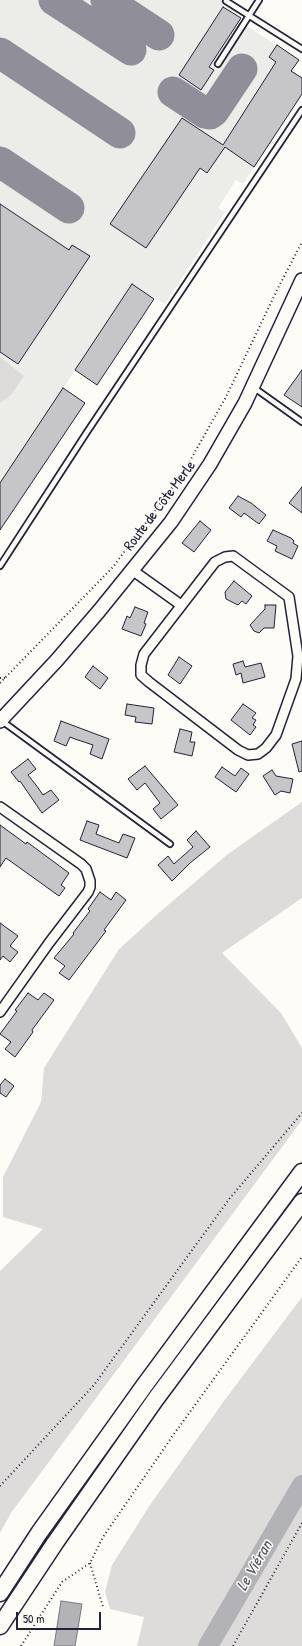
<!DOCTYPE html>
<html>
<head>
<meta charset="utf-8">
<style>
  body { margin:0 }
  #map { position:relative; width:302px; height:1646px; overflow:hidden; background:#fdfcf7; font-family:"Patrick Hand",sans-serif }
  canvas { display:block }
  .scale { position:absolute; left:16px; top:1612px; width:85px; height:18px; box-sizing:border-box; border:2px solid #22223b; border-top:0; padding-left:5px; font-size:12px; line-height:14px; white-space:nowrap; color:#22223b; -webkit-text-stroke:3px #fdfcf7; paint-order:stroke }
</style>
</head>
<body>
<div id="map">
<canvas width="302" height="1646"></canvas>
<div class="scale">50 m</div>
</div>
<script>
const c = document.querySelector('canvas').getContext('2d');
c.lineJoin = 'round';
function fill(path, color) {
  c.fillStyle = color;
  c.fill(path, 'evenodd');
}
function toPath(rows) {
  const path = new Path2D();
  for (const r of rows) {
    path.moveTo(r[0], r[1]);
    for (let i = 2; i < r.length; i += 2) path.lineTo(r[i], r[i + 1]);
  }
  return path;
}
function trace(path, color, width, dash) {
  c.strokeStyle = color;
  c.lineWidth = width;
  c.lineCap = dash ? 'butt' : 'round';
  c.setLineDash(dash || []);
  c.stroke(path);
}
function write(font, color, halo, rows, align = 'center') {
  c.font = font + ' "Patrick Hand",sans-serif';
  c.lineWidth = 3;
  c.setLineDash([]);
  c.textBaseline = 'middle';
  c.strokeStyle = halo;
  c.fillStyle = color;
  for (const [text, x, y, turn = 0] of rows) {
    c.save();
    c.translate(x, y);
    c.rotate((+turn || 0) * Math.PI / 180);
    c.textAlign = isNaN(turn) ? turn : align;
    if (halo) c.strokeText(text, 0, 0);
    c.fillText(text, 0, 0);
    c.restore();
  }
}
fill(toPath([
  [0,0,227,0,223,6,241,18,239,20,244,24,299,60,292,71,302,78,302,94,243,184,236,180,218,208,225,212,165,304,132,285,0,483]
]), '#ecece9');
fill(toPath([
  [0,357,24,376,11,395,0,403],
  [302,802,302,898,222,953,281,1013,302,1048,302,1120,11,1513,0,1533,0,1271,43,1229,3,1217,3,1177,41,1102,44,1068,119,949,161,911,228,854],
  [302,1297,302,1646,137,1646,144,1617,110,1609,105,1592,112,1565,150,1505,224,1401]
]), '#dddcdb');
const water = toPath([
  [61,1601,82,1604,75,1646,54,1646,61,1601]
]);
fill(water, '#b2b2b7');
trace(water, '#787885', 1);
trace(toPath([
  [208,1646,302,1485]
]), '#b2b2b7', 20);
trace(toPath([
  [54,0,131,50],
  [106,0,159,35],
  [0,53,120,133],
  [173,92,205,113,210,114,214,111,242,69],
  [0,162,69,208]
]), '#908f99', 31);
const building = toPath([
  [223,7,241,18,209,67,214,70,201,90,179,75,223,7],
  [277,45,299,60,291,71,302,78,302,94,254,167,225,147,207,173,200,168,146,248,110,224,182,118,223,145,276,62,269,57,277,45],
  [0,204,69,250,72,245,90,256,18,364,0,352,0,204],
  [132,284,154,299,97,385,75,370,132,284],
  [302,370,302,407,284,395,302,370],
  [63,388,85,403,0,530,0,483,63,388],
  [302,487,302,513,289,503,302,487],
  [238,496,251,503,266,515,259,524,244,513,241,517,229,508,238,496],
  [200,521,211,530,194,552,182,543,200,521],
  [273,530,291,538,294,541,293,543,298,546,292,559,275,551,277,546,267,541,273,530],
  [234,581,252,596,246,604,242,601,238,605,226,599,225,592,234,581],
  [265,605,276,605,274,628,264,628,259,633,254,631,250,625,265,609,265,605],
  [135,607,148,612,144,623,146,624,141,636,122,629,127,616,130,618,135,607],
  [179,657,192,666,180,684,168,675,179,657],
  [243,661,245,667,261,663,265,677,243,683,241,673,236,675,233,664,243,661],
  [93,666,108,678,100,689,85,677,93,666],
  [127,704,154,708,152,724,135,722,136,717,125,715,127,704],
  [243,704,256,713,252,718,256,720,253,725,256,727,250,735,231,720,243,704],
  [61,721,109,739,102,759,90,754,93,745,75,739,70,737,66,746,54,741,61,721],
  [180,729,192,732,190,742,195,742,192,756,174,752,180,729],
  [302,741,302,771,299,772,292,744,302,741],
  [28,759,36,769,28,775,36,785,43,795,51,790,59,800,42,813,20,781,19,782,11,772,28,759],
  [145,766,178,805,161,819,153,809,160,803,145,783,137,790,128,779,145,766],
  [222,767,235,776,241,768,249,774,236,792,215,777,222,767],
  [272,770,276,776,293,779,290,793,281,791,275,795,263,776,272,770],
  [87,821,99,825,96,834,119,843,123,834,135,838,127,858,80,840,87,821],
  [0,825,26,844,27,842,69,873,61,885,65,888,59,896,6,858,0,867,0,825],
  [196,831,210,847,190,863,172,881,158,865,168,856,174,864,193,847,187,840,196,831],
  [100,892,111,900,116,892,126,900,104,930,106,931,69,980,59,973,65,966,54,958,74,934,73,933,90,911,88,909,100,892],
  [0,923,18,936,10,946,18,952,10,962,3,956,0,960,0,923],
  [28,993,38,1000,44,993,54,1000,32,1030,33,1032,15,1057,5,1049,11,1042,0,1034,17,1011,15,1010,28,993],
  [5,1079,14,1086,6,1097,0,1093,0,1085,5,1079]
]);
fill(building, '#c6c6c8');
trace(building, '#22223b', 1);
const lane = toPath([
  [226,1,302,49],
  [218,64,259,0],
  [253,387,302,422],
  [0,566,87,432,302,110],
  [2,721,170,844]
]);
const street = toPath([
  [233,556,289,597,298,656,296,679,276,735,266,748,258,754,248,755,238,750,149,682,141,675,141,665,144,654,215,562,225,557,233,556],
  [132,570,181,605],
  [0,807,81,864,86,869,90,881,90,887,88,892,49,943,0,1012]
]);
const secondary = toPath([
  [0,721,57,660,99,611,171,522,210,464,245,403,302,280]
]);
const highway = toPath([
  [0,1593,39,1533,144,1386,302,1172],
  [0,1626,55,1543,155,1400,302,1202]
]);
trace(lane, '#22223b', 8);
trace(street, '#22223b', 12);
trace(secondary, '#22223b', 16);
trace(highway, '#22223b', 19);
trace(toPath([
  [0,678,5,678],
  [0,683,113,567,183,473,226,397,277,290,302,242],
  [0,1486,94,1385,230,1198,302,1113],
  [90,1563,103,1607],
  [21,1646,62,1582,90,1563,103,1537,174,1434,302,1257],
  [233,1646,302,1523]
]), '#22223b', 2, [1, 3]);
trace(lane, '#fdfcf7', 4.5);
trace(street, '#fdfcf7', 9);
trace(secondary, '#fdfcf7', 13);
trace(highway, '#fdfcf7', 16);
write('15px', '#22223b', '#fdfcf7', [
  ["Route de Côte Merle",160,506,-53]
]);
write('italic 16px', '#545466', '#fdfcf7', [
  ["Le Viéran",255,1566,-60]
]);
</script>
</body>
</html>
